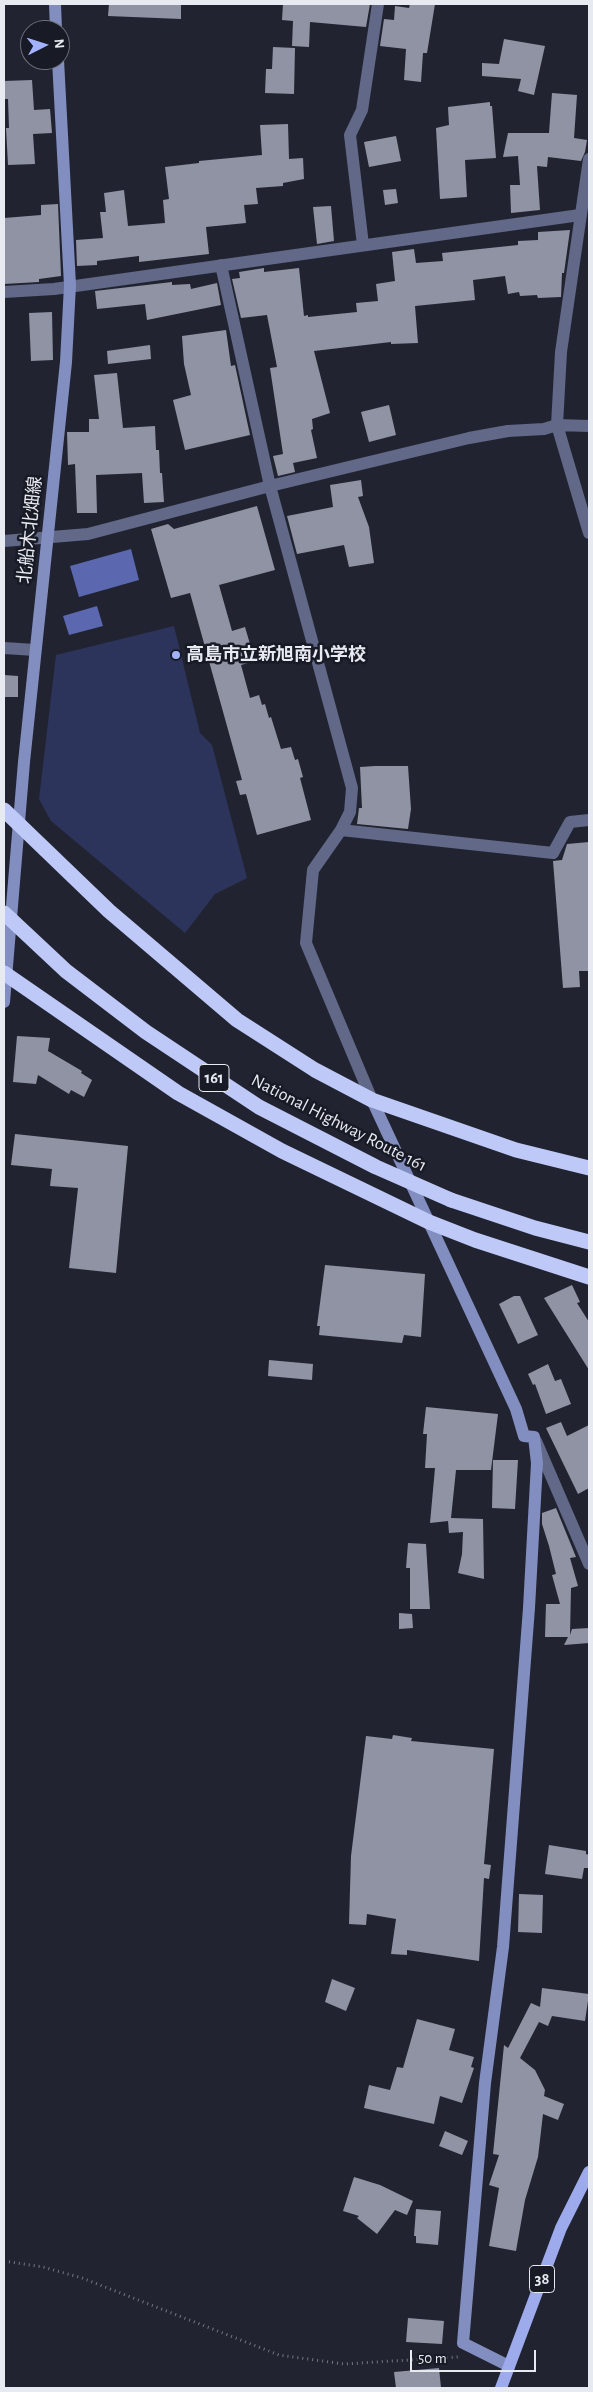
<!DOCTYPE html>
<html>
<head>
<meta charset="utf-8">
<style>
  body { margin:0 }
  #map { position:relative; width:593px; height:2392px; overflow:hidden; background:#212430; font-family:"Alegreya Sans",sans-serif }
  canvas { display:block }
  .frame { position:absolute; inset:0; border:5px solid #e8eaf2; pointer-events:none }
  .north { position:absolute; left:20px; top:20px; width:50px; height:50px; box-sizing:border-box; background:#181a26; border:1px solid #6b6d78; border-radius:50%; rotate:85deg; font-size:14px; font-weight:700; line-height:20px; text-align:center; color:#e8eaf2 }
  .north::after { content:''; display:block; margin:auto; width:18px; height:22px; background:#a3b2fd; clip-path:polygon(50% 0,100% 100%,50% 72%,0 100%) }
  .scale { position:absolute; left:410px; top:2350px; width:126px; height:22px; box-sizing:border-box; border:2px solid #e8eaf2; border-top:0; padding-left:6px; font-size:15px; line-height:18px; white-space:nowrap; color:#e8eaf2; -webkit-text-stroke:4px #181a26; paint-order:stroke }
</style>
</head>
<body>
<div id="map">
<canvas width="593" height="2392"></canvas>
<div class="frame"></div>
<div class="north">N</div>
<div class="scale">50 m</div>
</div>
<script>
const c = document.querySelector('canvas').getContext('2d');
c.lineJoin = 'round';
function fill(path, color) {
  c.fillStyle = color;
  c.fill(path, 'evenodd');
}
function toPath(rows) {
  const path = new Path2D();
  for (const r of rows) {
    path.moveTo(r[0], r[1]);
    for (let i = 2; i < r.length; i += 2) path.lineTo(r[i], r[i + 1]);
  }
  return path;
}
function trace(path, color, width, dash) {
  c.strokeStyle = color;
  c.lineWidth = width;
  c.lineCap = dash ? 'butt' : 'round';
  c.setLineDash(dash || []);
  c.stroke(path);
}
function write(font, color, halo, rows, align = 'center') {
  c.font = font + ' "Alegreya Sans","Noto Sans JP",sans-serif';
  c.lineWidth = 5;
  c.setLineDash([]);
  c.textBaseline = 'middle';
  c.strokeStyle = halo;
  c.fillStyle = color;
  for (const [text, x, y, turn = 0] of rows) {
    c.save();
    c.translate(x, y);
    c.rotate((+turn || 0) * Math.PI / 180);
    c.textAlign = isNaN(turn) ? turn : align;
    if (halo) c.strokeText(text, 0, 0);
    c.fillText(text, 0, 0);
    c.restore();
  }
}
fill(toPath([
  [174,626,200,733,212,745,247,878,215,894,185,933,51,821,39,799,56,655]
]), '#2d345b');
fill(toPath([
  [131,549,139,580,79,597,70,566],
  [97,606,103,626,69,635,63,616]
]), '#5b67af');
fill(toPath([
  [109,4,181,4,181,19,108,16],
  [283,4,370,4,366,27,310,22,309,47,292,46,293,21,282,20],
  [410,4,435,4,427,53,423,53,421,82,404,80,406,49,380,46,384,19,394,20,395,6,409,8],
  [504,39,545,46,534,95,518,91,521,79,482,76,482,63,499,64],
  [273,47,295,48,294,94,265,93,266,69,272,69],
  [32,80,34,110,50,109,52,133,33,134,35,164,8,165,6,128,9,128,8,99,4,99,4,81],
  [552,93,577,95,574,138,587,140,585,152,581,161,548,157,547,167,537,166,540,210,511,213,510,185,520,185,518,156,503,157,508,133,549,133],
  [490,102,490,106,492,106,496,158,465,160,467,197,440,199,436,128,449,125,448,107],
  [288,124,289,159,303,158,304,179,283,183,283,186,256,188,258,204,244,205,246,223,206,227,209,254,139,262,139,256,97,261,97,265,77,266,76,240,103,238,100,212,106,212,104,193,124,190,128,226,165,223,163,200,169,199,165,167,199,163,199,161,262,155,260,125],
  [396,136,401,161,369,167,364,142],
  [396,189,398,203,385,205,383,190],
  [58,204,61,276,39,279,39,282,4,284,4,218,41,215,41,205],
  [331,206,334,241,317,244,313,207],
  [570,230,564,273,562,273,561,297,538,298,537,295,520,296,519,292,508,294,505,276,473,280,475,300,415,306,418,343,391,344,391,342,314,351,330,413,312,419,313,429,311,430,317,458,293,463,295,472,278,476,273,456,283,454,270,368,277,367,267,315,241,318,232,279,240,278,239,272,264,268,264,272,299,268,304,316,308,315,308,317,357,312,356,303,378,301,376,284,395,281,392,252,414,249,416,263,443,261,442,253,518,245,518,241,538,240,538,232],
  [172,282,172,285,190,284,191,289,217,283,221,305,147,320,145,304,97,309,95,291],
  [52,312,53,360,31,361,29,313],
  [226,330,231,366,235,365,250,435,185,450,173,400,191,395,184,364,182,336],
  [150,345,151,359,108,364,107,351],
  [117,373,123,428,155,426,156,450,159,450,160,473,162,473,164,502,144,503,142,473,96,475,97,513,77,513,75,464,68,465,67,432,89,432,89,419,99,419,94,375],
  [389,405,396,435,369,442,361,412],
  [361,480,363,496,358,497,369,527,374,563,349,567,344,545,297,554,287,516,333,507,330,485],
  [257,506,275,570,219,585,232,631,245,627,255,661,241,665,250,698,259,695,262,705,265,704,269,718,271,717,281,749,291,747,295,760,298,759,303,777,300,778,311,820,257,835,246,794,240,795,236,781,242,780,190,593,171,598,151,529,168,524,174,529],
  [32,556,33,571,18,572,17,557],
  [4,675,18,676,18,697,4,697],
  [375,766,408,766,411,809,408,829,357,824,359,808,362,808,360,767],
  [589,842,589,971,579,971,580,987,563,988,553,861,562,860,567,844],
  [17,1036,50,1038,48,1051,82,1071,81,1073,92,1080,84,1097,71,1090,69,1094,38,1075,36,1084,13,1082],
  [15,1134,128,1146,116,1273,69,1268,78,1188,50,1186,52,1169,11,1165],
  [325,1265,425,1274,421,1337,404,1335,402,1343,319,1335,320,1326,317,1326],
  [572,1285,580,1302,577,1303,589,1322,589,1370,544,1298],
  [514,1296,520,1296,538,1335,518,1344,499,1304],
  [269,1360,313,1364,312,1380,268,1376],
  [548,1364,555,1381,561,1379,571,1404,546,1414,535,1384,533,1385,528,1374],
  [426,1407,498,1414,491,1470,456,1470,451,1518,483,1519,484,1579,458,1573,462,1554,463,1532,449,1533,448,1521,430,1523,435,1468,425,1468,427,1434,423,1434],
  [561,1422,567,1436,589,1425,589,1488,578,1494,546,1428],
  [493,1460,518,1460,515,1509,492,1508],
  [556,1508,576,1557,570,1558,578,1586,571,1588,570,1635,572,1629,589,1628,589,1643,564,1645,568,1637,545,1637,546,1604,560,1604,552,1575,556,1574,549,1546,542,1524,542,1513],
  [408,1543,426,1544,430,1609,410,1609,410,1568,406,1568],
  [399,1613,412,1614,413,1628,399,1629],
  [393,1735,412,1738,411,1741,494,1749,484,1864,491,1865,489,1879,484,1878,479,1961,407,1950,407,1955,391,1954,396,1919,367,1914,366,1925,349,1924,351,1856,366,1736,392,1739],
  [549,1845,586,1851,586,1854,589,1855,589,1868,584,1868,582,1879,545,1874],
  [519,1894,543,1895,542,1933,518,1932],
  [332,1979,355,1988,346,2011,325,2002],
  [542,1988,589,1994,585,2021,552,2016,548,2026,539,2022,520,2058,535,2070,545,2090,544,2096,564,2104,558,2120,543,2114,538,2157,525,2200,516,2251,489,2246,499,2188,489,2185,499,2155,493,2154,504,2045,508,2048,531,2003,540,2007],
  [417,2019,455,2029,449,2050,474,2057,471,2067,474,2068,462,2103,440,2096,434,2124,364,2108,369,2085,390,2090,397,2067,403,2068],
  [445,2131,468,2141,462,2155,439,2146],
  [354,2177,380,2185,413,2201,407,2215,395,2210,377,2234,357,2218,359,2216,343,2211],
  [416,2209,441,2211,438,2245,416,2243,416,2236,414,2236],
  [408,2318,444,2321,442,2344,406,2342],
  [439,2368,441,2388,396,2388,394,2372]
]), '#9093a3');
trace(toPath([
  [4,2261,43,2267,82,2278,279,2355,344,2364,458,2357]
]), '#747681', 3, [1, 4]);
trace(toPath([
  [589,159,561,352,557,425,589,533],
  [363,245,350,135,362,110,378,4],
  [221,265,270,486,352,788,350,812,341,830,313,870,306,943,372,1100],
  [4,292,54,289,580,215],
  [4,541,88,534,270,486,469,438,508,431,544,429,557,425,589,426],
  [4,648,35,650],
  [341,830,553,853,570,822,589,820],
  [536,1441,589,1564]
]), '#616888', 12);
trace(toPath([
  [55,4,56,30],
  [4,1002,24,762,66,362,70,285,58,60],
  [372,1100,516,1409,524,1436,534,1437,537,1463,529,1608,503,1947,485,2083,463,2343,509,2366]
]), '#838ec0', 12);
trace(toPath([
  [501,2388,561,2228,589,2172]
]), '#9dabed', 12);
trace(toPath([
  [4,810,109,911,237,1020,315,1070,372,1100,516,1150,589,1168],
  [4,973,178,1093,282,1151,429,1222,475,1240,589,1277],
  [451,1200,535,1228,589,1242]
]), '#bec9f8', 15);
trace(toPath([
  [4,913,66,971,146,1032,259,1107,376,1167,451,1200]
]), '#bec9f8', 15);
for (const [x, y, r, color] of [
  [176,655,5,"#a3b2fd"]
]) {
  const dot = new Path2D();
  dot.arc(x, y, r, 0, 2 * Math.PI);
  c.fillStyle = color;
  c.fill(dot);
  trace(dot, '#181a26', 2);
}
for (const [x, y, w] of [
  [214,1078,30],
  [542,2279,25]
]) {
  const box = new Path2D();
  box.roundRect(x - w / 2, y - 13.5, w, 27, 4);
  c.fillStyle = '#181a26';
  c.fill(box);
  trace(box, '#e8eaf2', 1);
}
write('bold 16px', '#e8eaf2', null, [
  ["161",214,1078],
  ["38",542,2279]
]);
write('18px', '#e8eaf2', '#181a26', [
  ["北船木北畑線",30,530,-84],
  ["National Highway Route 161",339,1123,27]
]);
write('bold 18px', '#e8eaf2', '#181a26', [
  ["高島市立新旭南小学校",186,655]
], 'left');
</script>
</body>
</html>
